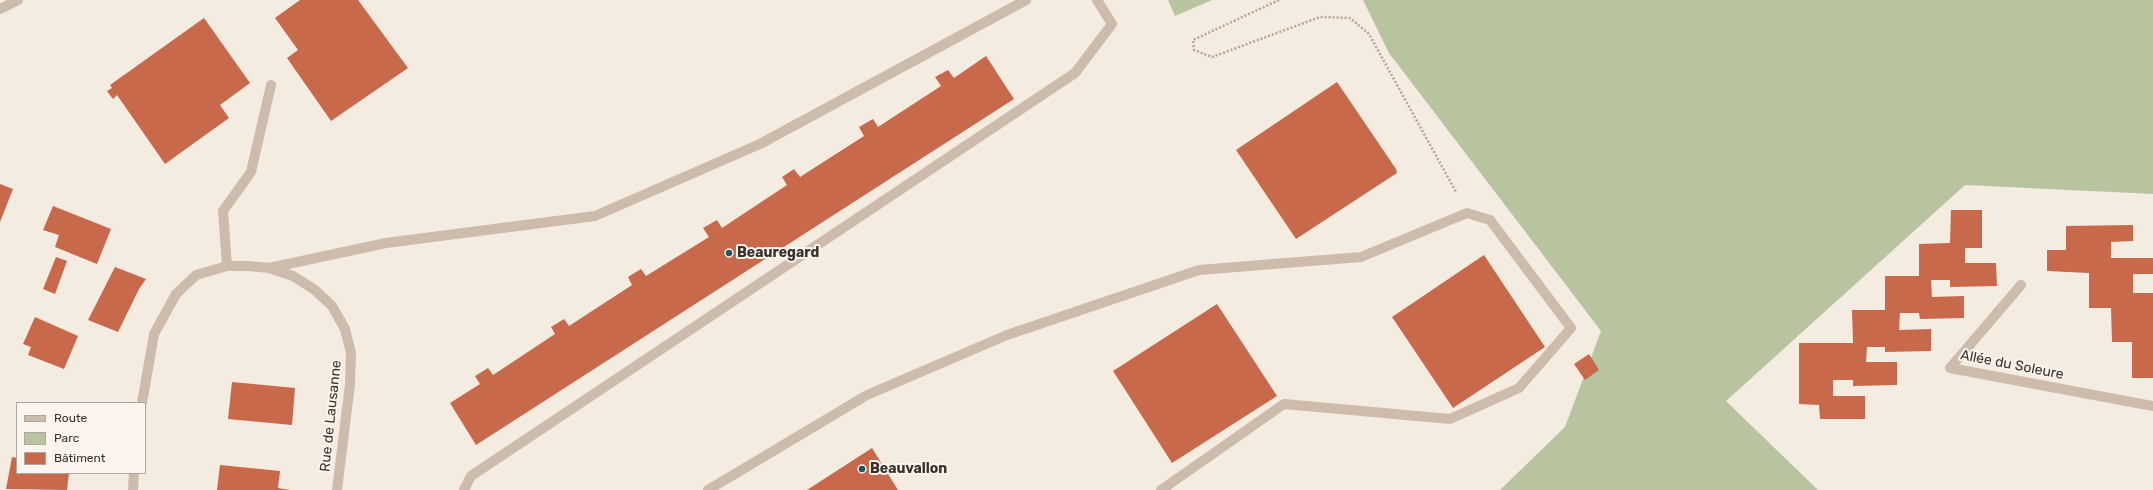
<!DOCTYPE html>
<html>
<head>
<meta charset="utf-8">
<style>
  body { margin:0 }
  #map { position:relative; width:2153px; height:490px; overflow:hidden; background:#f4ebe1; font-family:Rubik,sans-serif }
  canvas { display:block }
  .legend { position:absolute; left:16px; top:402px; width:130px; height:72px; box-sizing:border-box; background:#fbf5ee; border:1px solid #aea6a0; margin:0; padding:5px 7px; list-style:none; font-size:12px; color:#3b302b }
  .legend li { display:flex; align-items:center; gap:8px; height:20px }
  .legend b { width:20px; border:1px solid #aea6a0 }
</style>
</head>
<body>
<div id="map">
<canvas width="2153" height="490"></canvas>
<ul class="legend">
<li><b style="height:5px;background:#cdbbac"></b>Route</li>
<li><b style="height:11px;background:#b8c4a0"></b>Parc</li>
<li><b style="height:11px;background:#c8694b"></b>Bâtiment</li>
</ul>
</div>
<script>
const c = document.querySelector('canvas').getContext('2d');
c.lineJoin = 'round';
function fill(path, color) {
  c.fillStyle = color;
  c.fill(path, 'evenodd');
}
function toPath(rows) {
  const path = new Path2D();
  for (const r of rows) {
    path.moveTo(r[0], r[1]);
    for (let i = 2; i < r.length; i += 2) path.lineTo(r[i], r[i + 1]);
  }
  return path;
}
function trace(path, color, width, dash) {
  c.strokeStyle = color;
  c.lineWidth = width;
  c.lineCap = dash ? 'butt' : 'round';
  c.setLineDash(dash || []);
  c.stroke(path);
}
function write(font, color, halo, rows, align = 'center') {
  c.font = font + ' Rubik,sans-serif';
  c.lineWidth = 4;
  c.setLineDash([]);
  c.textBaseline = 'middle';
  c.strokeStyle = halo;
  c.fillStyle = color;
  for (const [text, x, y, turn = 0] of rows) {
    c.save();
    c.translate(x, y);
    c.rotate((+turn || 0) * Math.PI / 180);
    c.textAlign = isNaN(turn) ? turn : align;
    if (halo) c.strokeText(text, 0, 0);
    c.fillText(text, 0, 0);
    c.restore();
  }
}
fill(toPath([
  [1168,0,1212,0,1175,16],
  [1363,0,2153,0,2153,194,1965,185,1726,401,1818,490,1500,490,1565,427,1601,331,1389,53]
]), '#b8c4a0');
fill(toPath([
  [300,0,358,0,408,68,331,121,287,58,298,50,275,18],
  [204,18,250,83,220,105,229,118,165,164,117,95,113,99,107,91,112,88,110,85],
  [986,56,1014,99,476,445,450,403,480,384,475,376,488,368,493,375,555,334,551,327,564,319,569,326,632,285,628,277,641,269,646,276,709,237,703,228,717,220,722,228,787,185,782,177,794,169,800,177,864,136,859,127,873,119,878,127,941,86,935,77,948,70,954,78],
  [1337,82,1396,169,1397,173,1296,239,1236,150],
  [0,184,13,189,0,222],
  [53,206,111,229,97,264,55,247,59,235,43,230],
  [1951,210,1982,210,1982,248,1965,248,1965,263,1996,263,1997,286,1950,287,1950,280,1931,280,1932,297,1964,296,1964,318,1920,319,1919,313,1900,313,1899,330,1931,329,1931,351,1885,352,1885,347,1867,347,1866,362,1897,362,1897,385,1853,386,1853,380,1833,380,1833,396,1865,396,1865,419,1820,419,1819,405,1799,404,1799,343,1853,343,1852,310,1885,310,1885,276,1919,276,1919,244,1950,243],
  [2133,225,2133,241,2111,242,2111,258,2153,258,2153,274,2133,274,2133,293,2153,293,2153,378,2132,378,2132,342,2112,342,2111,308,2089,308,2089,273,2047,271,2047,250,2066,250,2066,226],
  [1484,255,1545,347,1453,408,1392,317],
  [56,257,67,261,55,294,43,289],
  [115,267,146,279,139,289,118,332,88,320],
  [1217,304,1277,396,1172,463,1113,371],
  [35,317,78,336,64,369,28,355,31,347,23,344],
  [1589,354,1599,370,1585,380,1574,364],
  [232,382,295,388,292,425,228,419],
  [872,448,898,490,807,490],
  [12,457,17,458,17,473,69,473,67,490,6,489],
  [220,465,280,471,278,488,290,490,217,490]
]), '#c8694b');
trace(toPath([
  [1279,0,1193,40,1194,50,1212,57,1320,17,1350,18,1369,34,1456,192]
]), '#b9a596', 2.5, [2, 2]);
trace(toPath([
  [269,268,386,243,595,216,760,144,1026,0],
  [464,490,471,476,1075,73,1112,24,1097,0],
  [708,490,867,395,1007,335,1199,270,1361,257,1467,213,1490,220,1571,328,1519,388,1450,419,1284,404,1161,490]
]), '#cdbbac', 10);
trace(toPath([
  [0,9,18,0],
  [227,266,223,211,251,172,271,85],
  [2021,285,1950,368,2153,406],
  [142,403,154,334,176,294,196,275,227,266,249,266,269,268,293,276,315,290,332,306,345,329,351,353,350,384,337,490],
  [133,490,134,473]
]), '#cdbbac', 10);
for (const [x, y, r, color] of [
  [729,253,4,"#1f5a5e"],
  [862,469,4,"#1f5a5e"]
]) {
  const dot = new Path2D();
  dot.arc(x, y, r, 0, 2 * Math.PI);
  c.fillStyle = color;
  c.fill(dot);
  trace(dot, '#fbf5ee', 1.5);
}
write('bold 14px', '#3b302b', '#fbf5ee', [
  ["Beauregard",737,253],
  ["Beauvallon",870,469]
], 'left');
write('14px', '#3b302b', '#fbf5ee', [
  ["Allée du Soleure",2012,365,11],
  ["Rue de Lausanne",331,416,-84]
]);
</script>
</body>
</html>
